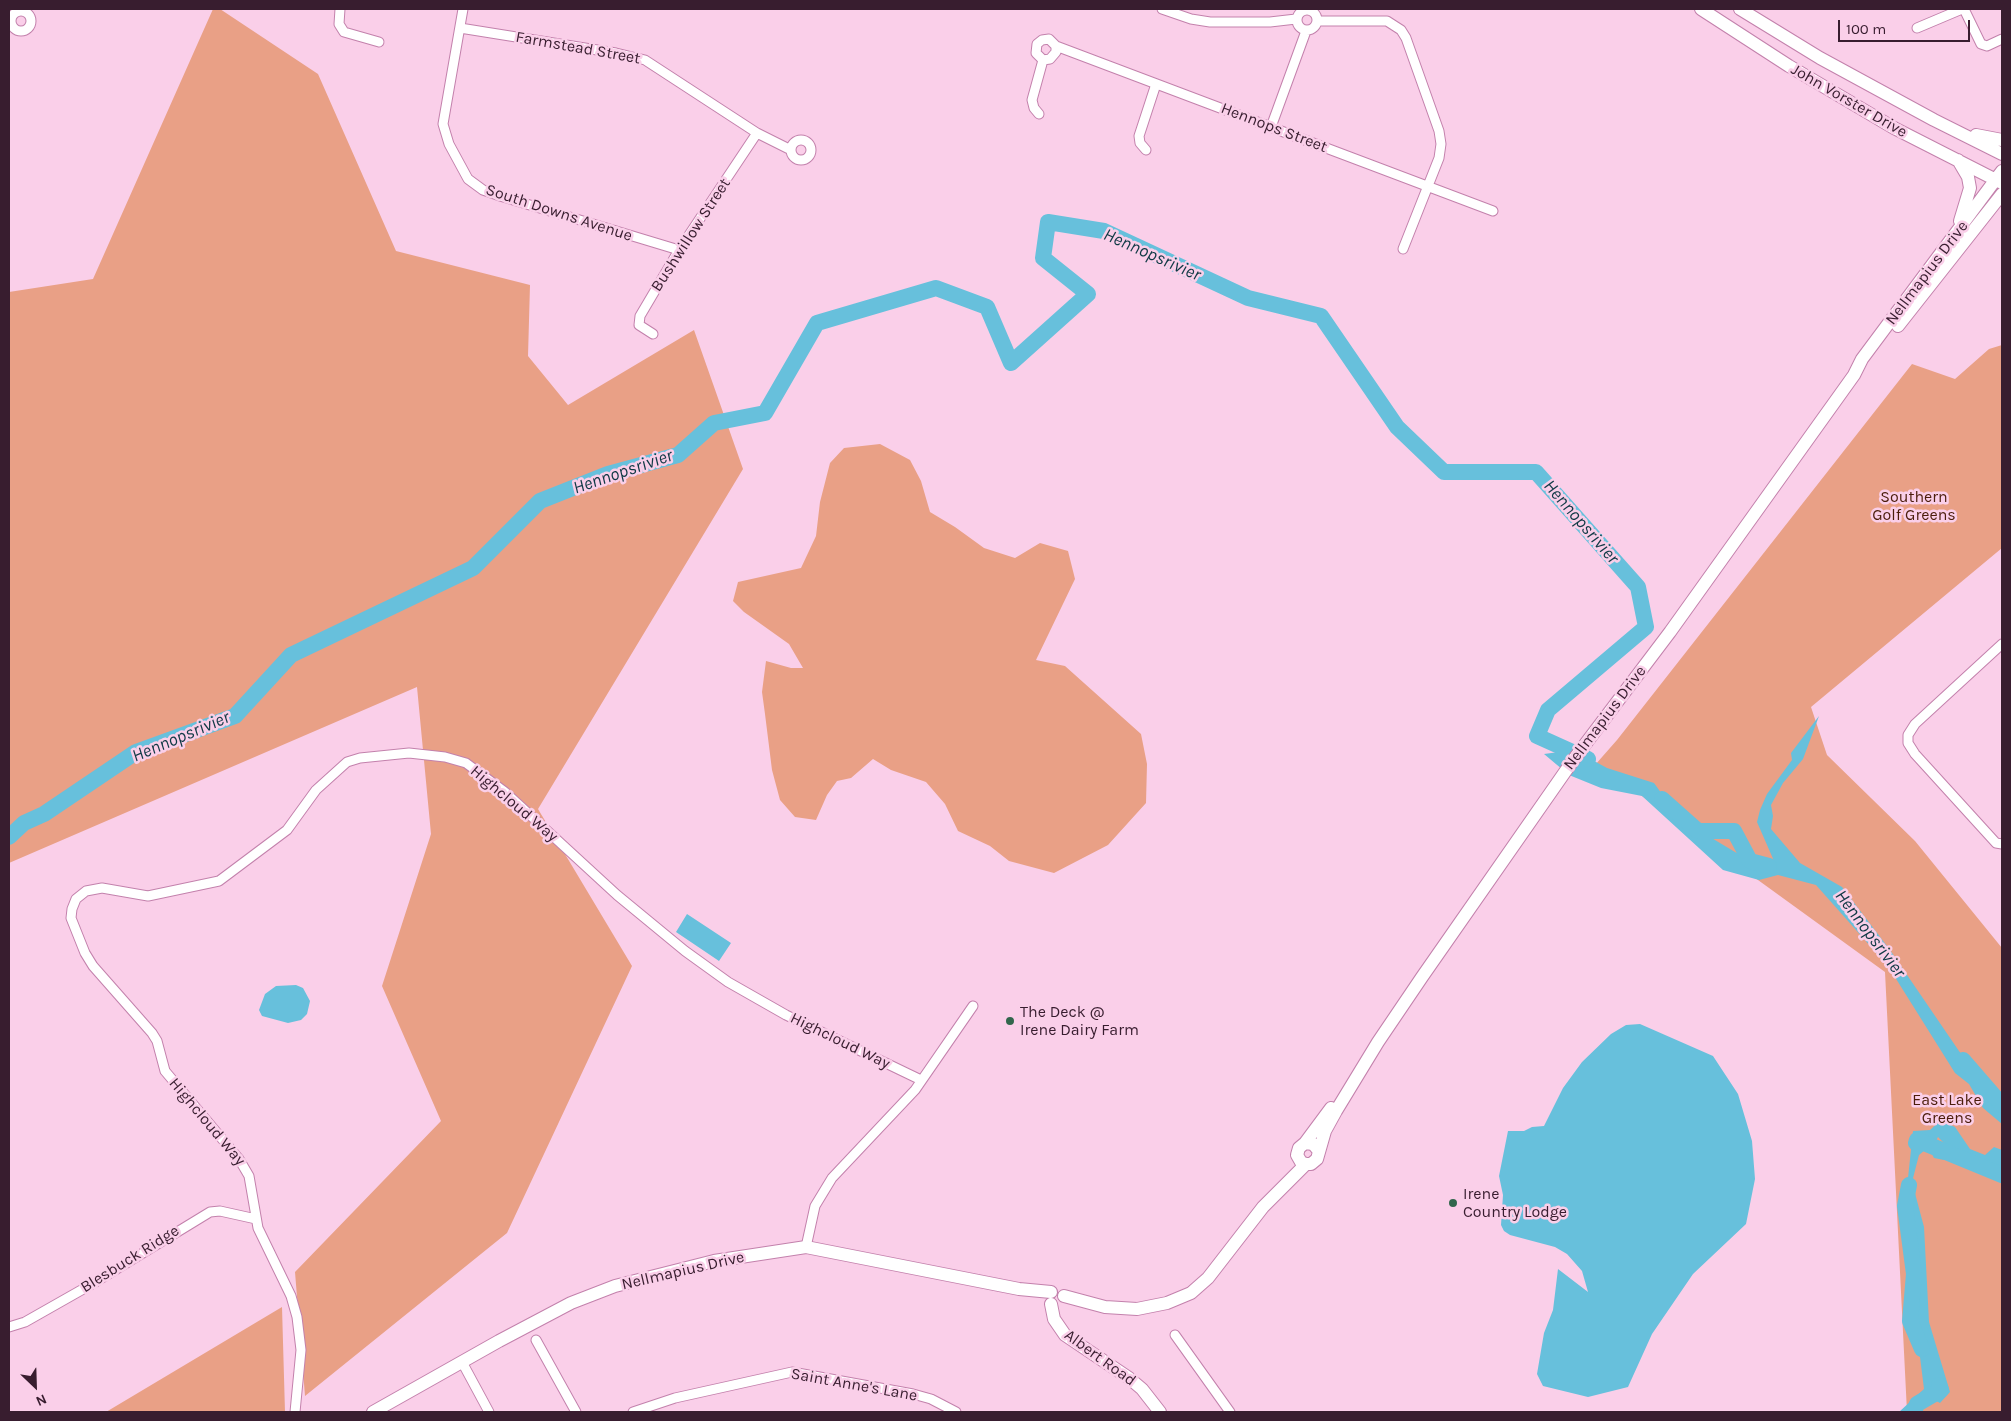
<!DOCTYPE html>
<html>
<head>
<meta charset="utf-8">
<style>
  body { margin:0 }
  #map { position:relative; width:2011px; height:1421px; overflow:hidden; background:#facfe9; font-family:Karla,sans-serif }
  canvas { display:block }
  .frame { position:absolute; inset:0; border:10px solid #381d2f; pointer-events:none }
  .north { position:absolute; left:10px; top:1361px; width:50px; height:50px; -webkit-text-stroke:4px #facfe9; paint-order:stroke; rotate:156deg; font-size:14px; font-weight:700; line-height:20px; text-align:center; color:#381d2f }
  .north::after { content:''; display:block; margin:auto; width:18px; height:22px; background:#381d2f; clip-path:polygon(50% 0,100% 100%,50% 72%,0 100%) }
  .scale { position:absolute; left:1838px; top:20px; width:132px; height:22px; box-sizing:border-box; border:2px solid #381d2f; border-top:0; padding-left:6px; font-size:15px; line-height:18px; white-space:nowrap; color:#381d2f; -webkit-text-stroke:4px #facfe9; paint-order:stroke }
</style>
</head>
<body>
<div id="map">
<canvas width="2011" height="1421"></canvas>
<div class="frame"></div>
<div class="north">N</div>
<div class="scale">100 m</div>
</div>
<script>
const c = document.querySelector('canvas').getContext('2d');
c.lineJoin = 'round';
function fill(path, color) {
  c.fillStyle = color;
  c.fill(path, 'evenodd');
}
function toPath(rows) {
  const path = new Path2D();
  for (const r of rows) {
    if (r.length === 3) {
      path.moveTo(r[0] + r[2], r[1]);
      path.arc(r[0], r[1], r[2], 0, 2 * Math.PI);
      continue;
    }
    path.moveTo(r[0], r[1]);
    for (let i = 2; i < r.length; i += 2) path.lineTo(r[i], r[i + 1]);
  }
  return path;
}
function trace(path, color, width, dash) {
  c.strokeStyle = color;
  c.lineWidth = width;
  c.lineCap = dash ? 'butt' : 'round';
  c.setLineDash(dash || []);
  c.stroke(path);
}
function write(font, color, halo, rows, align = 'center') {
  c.font = font + ' Karla,sans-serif';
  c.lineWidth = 5;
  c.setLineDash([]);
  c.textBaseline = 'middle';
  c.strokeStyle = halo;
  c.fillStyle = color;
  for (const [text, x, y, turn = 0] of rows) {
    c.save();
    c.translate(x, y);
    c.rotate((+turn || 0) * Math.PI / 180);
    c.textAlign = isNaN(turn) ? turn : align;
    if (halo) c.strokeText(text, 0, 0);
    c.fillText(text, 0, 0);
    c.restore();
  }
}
fill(toPath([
  [213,9,220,9,318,74,396,251,530,285,528,356,568,405,694,330,743,469,538,809,632,966,507,1233,305,1396,295,1272,441,1121,382,986,431,834,417,687,9,863,9,292,93,279],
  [2002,345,2002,548,1811,707,1827,755,1915,841,2002,948,2002,1412,1907,1412,1885,972,1642,796,1595,765,1617,740,1912,364,1955,379,1989,349],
  [880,444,910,460,921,481,930,512,955,527,984,548,1015,558,1040,543,1068,551,1075,579,1036,660,1065,666,1141,734,1147,764,1146,803,1108,845,1054,873,1009,861,990,846,958,831,945,804,926,782,891,770,873,759,851,778,837,781,827,795,816,820,795,817,780,800,772,770,765,714,762,692,766,661,791,668,803,668,789,644,744,612,733,601,738,582,801,568,816,536,820,502,830,463,844,448],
  [282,1307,285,1412,106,1412]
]), '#e9a086');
fill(toPath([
  [1819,716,1803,759,1783,783,1771,805,1773,816,1771,829,1800,863,1842,887,1890,950,1974,1073,2002,1104,2002,1124,1983,1108,1969,1084,1955,1073,1888,966,1816,885,1778,875,1759,880,1723,870,1642,796,1601,788,1569,775,1544,754,1574,750,1607,768,1654,783,1672,808,1695,828,1750,861,1774,861,1757,822,1760,810,1767,794,1792,760,1791,753],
  [687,914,731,943,719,961,676,932],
  [296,985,303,988,310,1001,307,1014,301,1020,288,1023,262,1016,259,1010,265,994,276,986],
  [1640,1024,1713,1056,1738,1094,1752,1141,1755,1179,1746,1224,1693,1274,1652,1334,1628,1387,1588,1397,1543,1386,1537,1374,1544,1333,1553,1310,1558,1269,1588,1292,1582,1271,1567,1254,1555,1247,1510,1235,1504,1231,1501,1225,1503,1195,1499,1176,1508,1131,1524,1131,1532,1127,1544,1126,1563,1088,1582,1062,1611,1034,1626,1025],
  [1941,1120,1955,1127,1970,1149,1985,1155,1994,1147,2002,1150,2002,1170,1983,1170,1967,1163,1956,1162,1959,1154,1953,1152,1938,1137,1933,1147,1935,1153,1942,1155,1944,1160,1934,1158,1931,1152,1925,1150,1919,1155,1912,1182,1924,1227,1929,1322,1950,1392,1940,1403,1929,1397,1917,1404,1918,1412,1899,1412,1924,1389,1920,1357,1913,1341,1914,1314,1905,1206,1913,1131,1930,1130]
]), '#67c0dc');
trace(toPath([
  [1662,799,1698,831,1734,831,1750,861,1769,866],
  [9,837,24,823,44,814,136,752,235,716,291,655,473,568,540,501,608,474,678,455,714,423,765,413,817,323,936,288,987,307,1011,363,1088,294,1043,258,1048,222,1104,231,1248,298,1321,316,1397,427,1444,472,1536,472,1638,587,1646,627,1548,710,1537,736,1588,759],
  [1963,1060,2002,1105],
  [1916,1143,1917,1140,2002,1175],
  [1909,1185,1905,1206,1914,1274,1910,1321,1922,1349],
  [1914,1412,1917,1404,1941,1390,1939,1385]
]), '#67c0dc', 16);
const street = toPath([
  [340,9,339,24,344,32,379,42],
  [463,9,443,124,449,144,468,179,483,190,500,196,679,250],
  [1162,9,1191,19,1210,22,1270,22,1296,19],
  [1964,9,1981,44,1987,46,2002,39],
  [1307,20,10],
  [21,21,10],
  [1317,21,1387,21,1401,30,1406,38,1439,131,1441,144,1439,158,1403,249],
  [460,28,616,53,645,60,757,133,791,150],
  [1917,28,1962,9],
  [1056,46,1056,52,1050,59,1043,60,1036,53,1037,44,1042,40,1049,39,1056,46,1493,211],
  [1039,114,1034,108,1032,100,1043,60],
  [1271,127,1306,31],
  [801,150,10],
  [1146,150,1140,143,1139,136,1156,84],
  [653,334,639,325,640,316,679,250,757,133],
  [2002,644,1915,724,1908,735,1908,743,1915,754,1996,843,2002,844],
  [806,1247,815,1206,832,1178,915,1090,973,1006],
  [9,1327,25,1322,92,1284,210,1212,220,1211,256,1219],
  [1175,1335,1230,1412],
  [536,1340,576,1412],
  [462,1362,489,1412],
  [295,1412,301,1350,297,1317,291,1296,258,1228,249,1176,239,1159,165,1071,157,1041,152,1033,93,966,85,953,71,918,72,909,76,899,86,891,102,888,148,896,219,881,287,830,316,790,347,762,360,758,409,753,445,757,466,763,505,792,617,895,685,951,728,982,786,1015,921,1080],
  [633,1412,675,1398,792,1372,913,1394,931,1399,956,1412]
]);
const secondary = toPath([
  [1701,9,1789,66,1894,128,2002,183],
  [1740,9,1820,58,1934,120,2002,154],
  [1976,135,2002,140],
  [1958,160,1968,177,1970,188,1960,221],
  [1898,326,2002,194],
  [1305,1143,1331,1108],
  [1318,1150,1313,1144,1305,1143,1299,1148,1297,1155,1301,1162,1306,1164,1311,1164,1317,1159,1325,1131,1336,1111,1378,1042,1422,977,1574,759,1670,632,1854,375,1862,359,2002,171],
  [1064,1296,1105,1307,1137,1309,1167,1303,1191,1293,1208,1278,1263,1207,1306,1164],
  [1051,1304,1054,1319,1065,1335,1129,1378,1142,1389,1160,1412],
  [373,1412,499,1341,571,1303,615,1286,714,1261,806,1247,1019,1289,1051,1292]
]);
trace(street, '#c381ac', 11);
trace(secondary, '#c381ac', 14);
trace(street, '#fff', 9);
trace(secondary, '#fff', 12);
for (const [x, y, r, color] of [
  [1010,1021,5,"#31664c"],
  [1453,1203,5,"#31664c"]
]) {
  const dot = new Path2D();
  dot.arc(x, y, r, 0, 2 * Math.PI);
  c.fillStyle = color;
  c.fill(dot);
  trace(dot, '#facfe9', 2);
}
write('16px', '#381d2f', '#facfe9', [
  ["Farmstead Street",578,48,10],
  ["John Vorster Drive",1849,101,30],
  ["Hennops Street",1274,128,21],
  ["South Downs Avenue",559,213,18],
  ["Bushwillow Street",691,235,-57],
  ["Nellmapius Drive",1927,273,-53],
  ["Nellmapius Drive",1605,718,-53],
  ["Highcloud Way",514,804,40],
  ["Highcloud Way",840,1041,26],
  ["Highcloud Way",207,1122,50],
  ["Blesbuck Ridge",130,1259,-32],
  ["Nellmapius Drive",683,1271,-13],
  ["Albert Road",1100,1358,36],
  ["Saint Anne's Lane",854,1385,10]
]);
write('16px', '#4b1d0b', '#facfe9', [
  ["Southern",1914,497],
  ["Golf Greens",1914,515],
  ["East Lake",1947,1100],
  ["Greens",1947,1118]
]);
write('16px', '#381d2f', '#facfe9', [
  ["The Deck @",1020,1012],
  ["Irene Dairy Farm",1020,1030],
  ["Irene",1463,1194],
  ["Country Lodge",1463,1212]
], 'left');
write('italic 18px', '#0f3945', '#facfe9', [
  ["Hennopsrivier",1152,255,24],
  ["Hennopsrivier",623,472,-19],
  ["Hennopsrivier",1581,522,49],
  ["Hennopsrivier",181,737,-23],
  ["Hennopsrivier",1870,934,53]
]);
</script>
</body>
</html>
